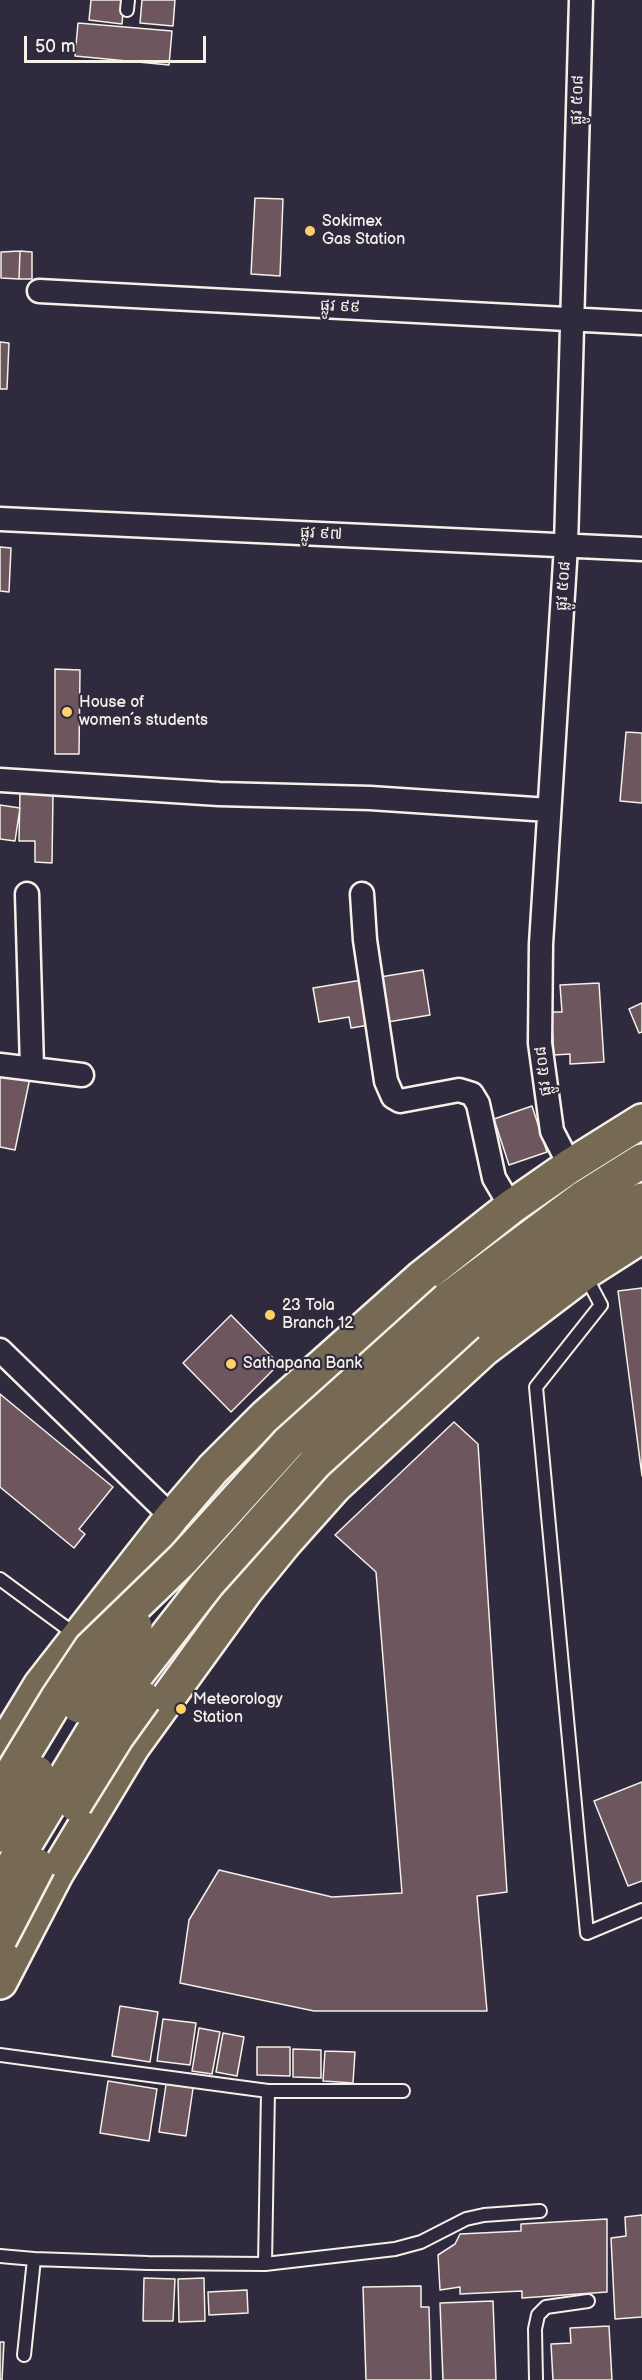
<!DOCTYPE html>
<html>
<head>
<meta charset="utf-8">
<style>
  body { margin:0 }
  #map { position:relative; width:642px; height:2380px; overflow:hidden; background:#2f2a3d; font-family:"Balsamiq Sans",sans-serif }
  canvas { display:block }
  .scale { position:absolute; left:24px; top:36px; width:182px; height:27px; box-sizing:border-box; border:3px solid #f4f1e8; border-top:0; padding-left:8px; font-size:18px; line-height:21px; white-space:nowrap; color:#f4f1e8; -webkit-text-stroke:4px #2f2a3d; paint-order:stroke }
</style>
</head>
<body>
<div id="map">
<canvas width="642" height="2380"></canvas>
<div class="scale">50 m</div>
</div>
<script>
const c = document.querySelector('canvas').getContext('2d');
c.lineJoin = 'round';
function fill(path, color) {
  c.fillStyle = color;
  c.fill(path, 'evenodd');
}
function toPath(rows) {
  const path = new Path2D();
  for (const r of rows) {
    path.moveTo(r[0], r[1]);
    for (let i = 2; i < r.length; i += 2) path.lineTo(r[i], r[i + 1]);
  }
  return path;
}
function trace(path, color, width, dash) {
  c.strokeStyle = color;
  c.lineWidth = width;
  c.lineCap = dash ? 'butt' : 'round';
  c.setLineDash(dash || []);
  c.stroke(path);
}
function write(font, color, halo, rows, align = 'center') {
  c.font = font + ' "Balsamiq Sans","Noto Sans Khmer",sans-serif';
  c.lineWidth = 4.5;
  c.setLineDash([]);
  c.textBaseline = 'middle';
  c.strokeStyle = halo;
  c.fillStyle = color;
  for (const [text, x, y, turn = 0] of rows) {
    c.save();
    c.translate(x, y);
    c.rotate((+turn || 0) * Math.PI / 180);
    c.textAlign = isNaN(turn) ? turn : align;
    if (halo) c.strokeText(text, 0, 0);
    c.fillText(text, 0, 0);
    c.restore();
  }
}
const building = toPath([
  [91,0,124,0,122,24,89,20,91,0],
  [142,0,175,0,173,26,140,23,142,0],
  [78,23,172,31,169,65,75,56,78,23],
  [255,198,283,199,280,276,251,274,255,198],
  [20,251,19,279,1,278,1,252,20,251],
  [20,251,32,252,32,279,19,279,20,251],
  [0,342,9,343,7,389,0,389,0,342],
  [0,547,11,548,9,592,0,591,0,547],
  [55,669,80,670,79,754,55,754,55,669],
  [626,732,642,733,642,803,620,801,626,732],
  [20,793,53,793,52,863,35,862,35,841,19,841,20,793],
  [0,805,20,808,15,841,0,839,0,805],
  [423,970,430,1015,351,1028,349,1017,319,1022,313,988,423,970],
  [599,983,604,1062,570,1064,570,1054,554,1055,551,1012,562,1012,560,985,599,983],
  [642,1003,642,1032,639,1033,629,1009,642,1003],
  [0,1067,31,1073,15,1150,0,1147,0,1067],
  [532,1106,547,1152,509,1165,494,1119,532,1106],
  [642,1288,642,1476,618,1291,642,1288],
  [231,1315,279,1364,231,1412,183,1363,231,1315],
  [0,1394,113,1487,79,1529,85,1534,74,1548,0,1487,0,1394],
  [454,1422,478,1444,507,1892,477,1896,487,2011,314,2011,180,1983,189,1920,219,1870,332,1897,402,1893,376,1572,335,1535,454,1422],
  [642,1782,642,1881,628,1886,594,1801,642,1782],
  [120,2006,158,2012,150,2062,112,2056,120,2006],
  [163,2019,196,2023,190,2065,157,2061,163,2019],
  [199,2028,220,2032,212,2074,192,2071,199,2028],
  [223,2033,244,2037,237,2076,216,2072,223,2033],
  [257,2047,290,2047,290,2076,257,2075,257,2047],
  [293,2049,321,2050,321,2078,293,2077,293,2049],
  [325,2051,355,2052,353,2083,323,2081,325,2051],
  [167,2078,194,2082,186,2136,159,2132,167,2078],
  [108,2081,157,2089,149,2141,100,2133,108,2081],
  [642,2215,642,2317,615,2319,611,2238,626,2236,625,2217,642,2215],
  [607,2219,607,2292,522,2298,522,2291,460,2294,460,2287,440,2290,438,2255,455,2244,460,2234,521,2231,521,2224,607,2219],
  [144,2278,175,2279,173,2321,143,2321,144,2278],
  [204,2278,205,2321,179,2322,178,2279,204,2278],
  [421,2286,421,2307,429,2307,431,2380,366,2380,363,2287,421,2286],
  [247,2290,248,2313,209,2315,208,2292,247,2290],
  [493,2301,496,2380,443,2380,440,2303,493,2301],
  [609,2326,612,2380,553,2380,551,2344,571,2343,570,2328,609,2326],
  [0,2342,4,2342,2,2380,0,2380,0,2342]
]);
fill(building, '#6e565e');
trace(building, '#f4f1e8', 1.5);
const lane = toPath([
  [127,10,128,0],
  [584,1273,601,1305,536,1387,587,1933,642,1910],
  [0,1579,76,1635],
  [0,2055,268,2091,403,2091],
  [0,2256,34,2259,148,2263,265,2264,395,2249,421,2242,466,2219,484,2215,540,2211],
  [265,2264,268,2091],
  [24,2355,34,2259],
  [536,2380,535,2329,538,2315,546,2307,588,2301]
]);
const street = toPath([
  [39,291,642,323],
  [0,519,642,549],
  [0,780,219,794,370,798,549,810],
  [27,894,32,1067],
  [362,894,365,940,386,1081,393,1097,400,1101,459,1090,472,1094,478,1104,494,1178,511,1207],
  [0,1065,82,1075],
  [570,1166,552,1131,540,1043,541,944,566,546,581,0],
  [0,1350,172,1517]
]);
const highway = toPath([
  [448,1299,583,1198,642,1161],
  [467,1324,601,1225,642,1200],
  [0,1752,40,1686,172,1517,213,1469,266,1416,421,1278,511,1207,570,1166,642,1121],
  [0,1982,56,1874,133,1746,246,1590,285,1542,335,1486,484,1349,584,1273,642,1236]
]);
trace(lane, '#f4f1e8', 16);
trace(street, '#f4f1e8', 27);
trace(highway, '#f4f1e8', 38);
trace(lane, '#2f2a3d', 12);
trace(street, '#2f2a3d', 22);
trace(highway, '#766a54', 33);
const highwayBridge = toPath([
  [79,1706,135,1626],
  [0,1793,57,1699,91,1648,183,1559,288,1443,448,1299],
  [75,1804,116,1738,144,1699],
  [0,1835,37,1773],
  [0,1891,21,1851,97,1725,208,1583,315,1463,467,1324],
  [0,1939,38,1866]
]);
trace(highwayBridge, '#f4f1e8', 38, []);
trace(highwayBridge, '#766a54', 33);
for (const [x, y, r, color] of [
  [310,231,6,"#ffd166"],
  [67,712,6,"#ffd166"],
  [270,1315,6,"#ffd166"],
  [231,1364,6,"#ffd166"],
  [181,1709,6,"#ffd166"]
]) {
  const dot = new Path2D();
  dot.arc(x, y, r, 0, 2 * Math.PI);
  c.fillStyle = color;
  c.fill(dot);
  trace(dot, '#2f2a3d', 2);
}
write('16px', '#f4f1e8', '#2f2a3d', [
  ["ផ្លូវ ៥០៨",578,100,-88],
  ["ផ្លូវ ៩៩",340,307,3],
  ["ផ្លូវ ៩៧",321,534,3],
  ["ផ្លូវ ៥០៨",564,586,-86],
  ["ផ្លូវ ៥០៨",544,1071,-97]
]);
write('16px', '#f4f1e8', '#2f2a3d', [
  ["Sokimex",322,222],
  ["Gas Station",322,240],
  ["House of",79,703],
  ["women´s students",79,721],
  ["23 Tola",282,1306],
  ["Branch 12",282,1324],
  ["Sathapana Bank",243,1364],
  ["Meteorology",193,1700],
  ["Station",193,1718]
], 'left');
</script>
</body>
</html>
